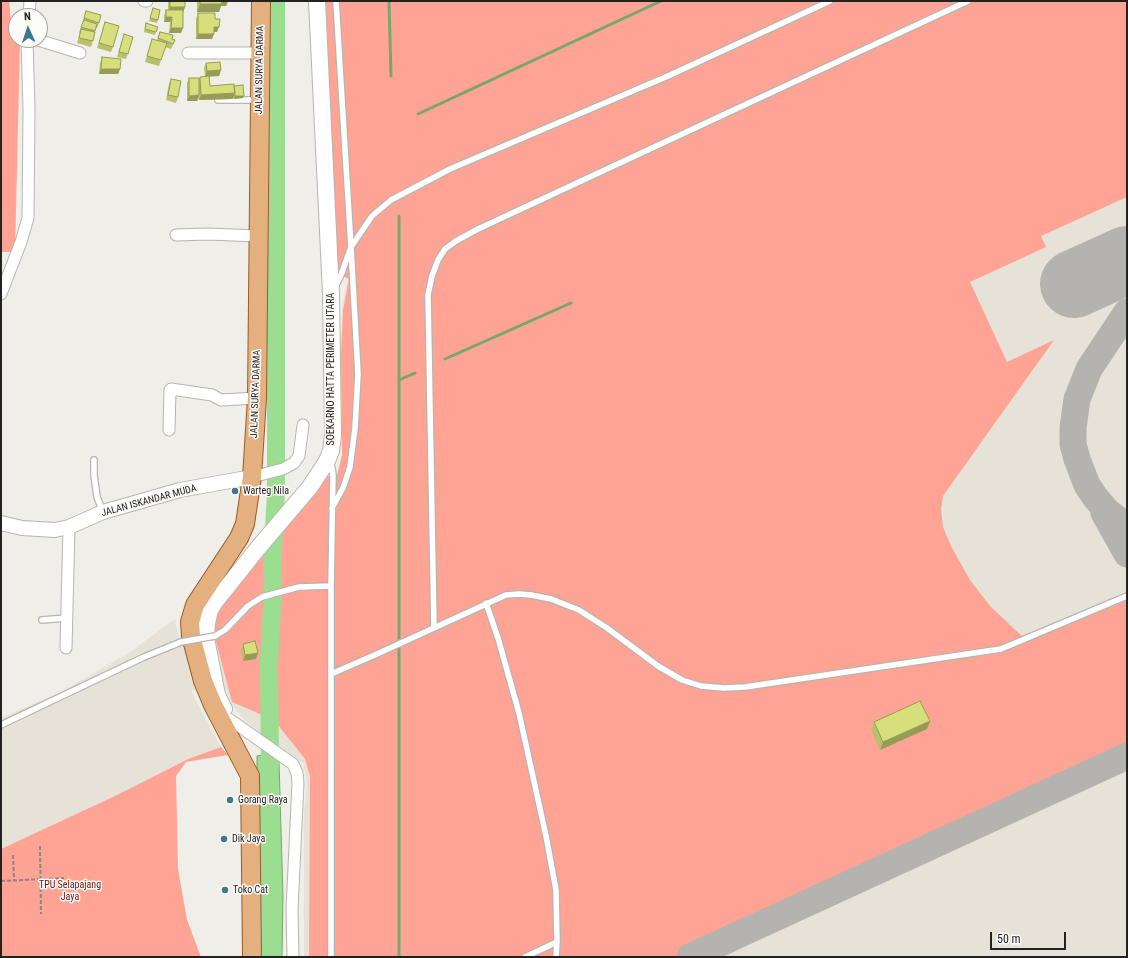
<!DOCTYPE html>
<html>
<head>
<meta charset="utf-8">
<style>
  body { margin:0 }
  #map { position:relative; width:1128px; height:958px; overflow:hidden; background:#f0eee9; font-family:"Roboto Condensed",sans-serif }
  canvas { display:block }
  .frame { position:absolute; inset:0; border:2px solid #222220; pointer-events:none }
  .north { position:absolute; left:8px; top:8px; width:40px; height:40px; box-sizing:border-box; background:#fdfbf7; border:1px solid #a5a4a1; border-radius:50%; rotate:357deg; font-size:11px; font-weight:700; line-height:16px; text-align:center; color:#222220 }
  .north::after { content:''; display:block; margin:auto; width:14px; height:18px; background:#3b798f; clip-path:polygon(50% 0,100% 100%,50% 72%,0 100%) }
  .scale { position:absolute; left:990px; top:932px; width:76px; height:18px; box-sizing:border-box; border:2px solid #222220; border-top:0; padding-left:5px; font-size:12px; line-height:14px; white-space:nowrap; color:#222220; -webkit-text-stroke:3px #fdfbf7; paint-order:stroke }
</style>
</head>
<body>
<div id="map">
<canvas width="1128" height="958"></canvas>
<div class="frame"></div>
<div class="north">N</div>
<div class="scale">50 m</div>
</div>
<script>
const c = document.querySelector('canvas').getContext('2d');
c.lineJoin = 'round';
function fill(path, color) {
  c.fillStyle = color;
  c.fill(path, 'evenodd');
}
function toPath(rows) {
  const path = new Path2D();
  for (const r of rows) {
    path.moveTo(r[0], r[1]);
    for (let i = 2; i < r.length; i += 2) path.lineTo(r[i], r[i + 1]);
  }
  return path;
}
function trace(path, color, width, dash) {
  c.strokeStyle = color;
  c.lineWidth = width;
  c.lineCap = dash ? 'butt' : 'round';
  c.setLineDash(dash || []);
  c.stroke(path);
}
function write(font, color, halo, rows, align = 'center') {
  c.font = font + ' "Roboto Condensed",sans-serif';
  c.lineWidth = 3;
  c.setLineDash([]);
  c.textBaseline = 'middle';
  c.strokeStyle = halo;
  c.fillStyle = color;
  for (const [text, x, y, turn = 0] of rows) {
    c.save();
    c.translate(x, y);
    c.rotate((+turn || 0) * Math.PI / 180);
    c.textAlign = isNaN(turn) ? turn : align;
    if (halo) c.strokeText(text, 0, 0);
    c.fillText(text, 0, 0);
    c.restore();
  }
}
fill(toPath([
  [324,1,1127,1,1127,957,304,957,304,813,307,783,303,763,255,729,242,718,231,703,224,685,191,691,221,747,188,759,119,794,1,849,1,718,61,692,127,654,175,619,177,630,179,636,197,632,326,476,336,475,342,455,341,353,342,310,345,292,348,279,335,272]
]), '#e7e2d7');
fill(toPath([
  [1,1,9,1,11,21,16,22,16,40,20,40,15,252,1,252],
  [326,1,1127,1,1127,197,1041,236,1046,247,970,282,1007,362,1054,340,943,496,941,509,943,527,951,546,970,580,990,606,1025,639,1127,596,1127,756,691,957,309,957,310,776,305,759,274,720,232,702,213,630,211,614,326,476,337,476,342,455,341,353,343,310,349,279,336,272],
  [221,747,228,755,186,762,176,776,178,869,187,920,201,957,1,957,1,849,119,794,188,759]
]), '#ffa394');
const water = toPath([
  [269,753,279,762,283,896,282,957,257,957,257,756,269,753]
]);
fill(water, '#9cde91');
trace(water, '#77a66f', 1);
trace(toPath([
  [389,1,391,76],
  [418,114,661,1],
  [445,359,571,303],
  [399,380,415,373],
  [399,957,399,216]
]), '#77a66f', 3);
trace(toPath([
  [270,765,269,661,273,587,272,566,276,492,276,1]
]), '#9cde91', 18);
trace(toPath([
  [1127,312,1089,369,1077,399,1073,428,1073,444,1077,459,1087,485,1095,497,1107,511,1127,527],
  [1104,513,1127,554],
  [690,957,1127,756]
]), '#b4b3af', 27);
trace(toPath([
  [1074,284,1127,260]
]), '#b4b3af', 68);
const service = toPath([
  [218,100,257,100],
  [335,287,341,275,351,247,336,1],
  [94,460,94,475,97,497,103,512],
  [328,462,332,468,333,475,331,586,331,957],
  [332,508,343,488,350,467,355,428,358,374,351,247,372,216,391,200,450,169,668,76,830,1],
  [486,603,498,638,519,713,546,836,556,890,557,942,556,957],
  [42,620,67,618],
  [434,628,428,295,432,276,438,260,445,249,456,241,478,229,968,1],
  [215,636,225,630,248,606,262,597,299,587,331,586],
  [331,674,377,654,506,595,519,594,531,595,551,599,579,610,607,628,658,666,682,680,701,686,724,688,745,687,1001,649,1127,596],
  [1,725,144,657,181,642],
  [525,957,557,942]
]);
const minor = toPath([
  [144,1,147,1],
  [29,16,30,1],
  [38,40,80,53],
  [188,53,260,53],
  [176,235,208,234,258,236],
  [1,294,21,242,28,218,29,109,27,40],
  [169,430,170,390,171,389,212,395,221,400,257,398],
  [252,477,283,469,294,463,299,456,303,425],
  [66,648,69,527],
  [229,719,293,764,297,773,298,783,292,909,293,957]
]);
const tertiary = toPath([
  [1,523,22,528,55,530,69,527,103,512,180,490,252,477]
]);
const secondary = toPath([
  [224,709,217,695,206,638,207,623,210,610,215,602,258,548,310,487,327,461,331,451,333,435,331,294,317,1]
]);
const primary = toPath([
  [252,957,250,776,213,705,203,681,191,636,190,622,195,605,239,538,245,524,252,477,257,398,261,1]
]);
trace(service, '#b7b5b1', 8);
trace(minor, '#b7b5b1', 13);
trace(tertiary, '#b7b5b1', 16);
trace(secondary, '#b7b5b1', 18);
trace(primary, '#955c28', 20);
trace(toPath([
  [40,846,41,914],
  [13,855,14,880],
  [1,881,64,878]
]), '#898884', 2, [4, 2]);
trace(service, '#fff', 5.5);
trace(minor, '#fff', 11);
trace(tertiary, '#fff', 14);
trace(secondary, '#fff', 16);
trace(primary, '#e5b080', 18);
const serviceBridge = toPath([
  [181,642,215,636]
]);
trace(serviceBridge, '#b7b5b1', 8, []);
trace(serviceBridge, '#fff', 5.5);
fill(toPath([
  [169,1,185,1,185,7,183,11,181,33,169,33,170,22,164,22,164,16,166,10,168,10,168,3],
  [197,1,228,1,226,6,221,6,219,12,197,12],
  [153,8,158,20,157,23,149,21],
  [86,11,99,23,97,28,96,28,91,47,77,43,80,33,79,33],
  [198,13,215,19,217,32,214,32,212,39,196,39,196,19],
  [105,22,113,47,111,52,97,48],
  [146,23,158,27,155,35,144,32],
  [160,32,175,40,171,49,165,47,159,66,145,62,152,39,157,40],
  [124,34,133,37,126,59,117,57],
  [102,57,120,69,118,74,99,74,100,63],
  [206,63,221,70,219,76,208,76,210,86,234,86,244,96,243,98,234,99,234,96,233,99,199,100,199,98,197,101,187,101,187,83,189,78,199,79,200,77,205,77,204,68],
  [171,79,178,97,176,103,166,100,169,84],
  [243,644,256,659,243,661,241,649],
  [930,721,927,729,880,750,871,730,874,722]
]), '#b8c06b');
fill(toPath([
  [220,1,228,1,226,6,221,6,219,12,197,12,200,4],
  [170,7,185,7,183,13,168,13],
  [166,17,172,17,170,22,164,22],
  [214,27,219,27,217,32,212,32],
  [171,28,183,28,181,33,169,33],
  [198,34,214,34,212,39,196,39],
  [101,69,120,69,118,74,99,74],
  [221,70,219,76,205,77,207,71],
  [235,93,233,99,199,100,201,95],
  [199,95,197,101,187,101,189,96],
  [235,96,244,96,243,98,234,99],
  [258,653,256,659,243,661,245,655],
  [930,721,927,729,880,750,883,742]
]), '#969c57');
const building = toPath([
  [170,1,185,1,185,7,170,7,170,1],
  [200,1,221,1,222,4,200,4,200,1],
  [153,8,160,10,158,20,150,18,153,8],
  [166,10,183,10,183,28,171,28,172,17,166,17,166,10],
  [86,11,101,15,99,23,84,18,86,11],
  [198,13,215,13,215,19,220,19,219,27,214,27,214,34,198,34,198,13],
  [84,20,97,24,95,31,81,27,84,20],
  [105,22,119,26,113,47,99,43,105,22],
  [146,23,158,27,156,32,145,29,146,23],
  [81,29,95,32,93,41,79,38,81,29],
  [160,32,173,35,172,39,175,40,173,44,158,38,160,32],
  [124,34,133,37,128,54,119,52,124,34],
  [152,39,167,43,161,60,147,56,152,39],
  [102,57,121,59,120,69,101,69,102,57],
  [220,62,221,70,207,71,206,63,220,62],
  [209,76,210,86,234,84,235,93,201,95,200,77,209,76],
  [189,78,199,78,199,95,189,96,189,78],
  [171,79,181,81,178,97,168,95,171,79],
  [243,85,244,96,235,96,234,86,243,85],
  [255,641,258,653,245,655,243,644,255,641],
  [920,701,930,721,883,742,874,722,920,701]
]);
fill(building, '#d6df7c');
trace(building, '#969c57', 1);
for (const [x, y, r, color] of [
  [235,491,4,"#3b798f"],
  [230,800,4,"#3b798f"],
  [224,839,4,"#3b798f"],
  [225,890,4,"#3b798f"]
]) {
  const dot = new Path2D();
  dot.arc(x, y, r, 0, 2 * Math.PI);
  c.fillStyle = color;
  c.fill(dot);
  trace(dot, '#fdfbf7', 1.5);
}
write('10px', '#222220', '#fdfbf7', [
  ["JALAN SURYA DARMA",260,70,-89],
  ["SOEKARNO HATTA PERIMETER UTARA",331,369,-90],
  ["JALAN SURYA DARMA",256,394,-88],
  ["JALAN ISKANDAR MUDA",149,501,-15]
]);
write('10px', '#222220', '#fdfbf7', [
  ["Warteg Nila",243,491],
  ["Gorang Raya",238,800],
  ["Dik Jaya",232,839],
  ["Toko Cat",233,890]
], 'left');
write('10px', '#6c140b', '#fdfbf7', [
  ["TPU Selapajang",70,885],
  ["Jaya",70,897]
]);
</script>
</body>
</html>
